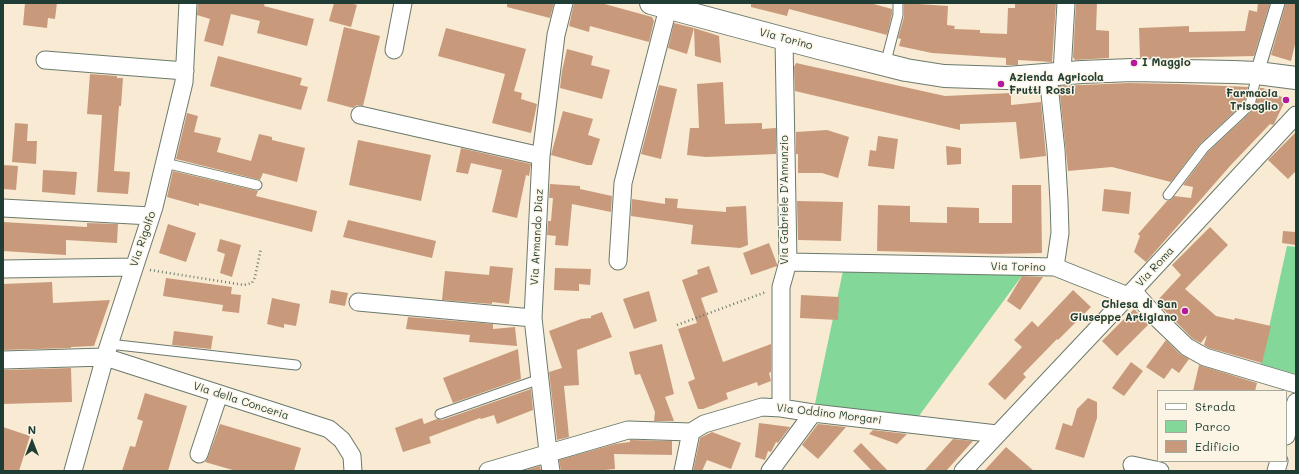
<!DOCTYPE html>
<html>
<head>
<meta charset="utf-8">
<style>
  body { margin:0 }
  #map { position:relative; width:1299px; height:474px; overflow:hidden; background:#f8ead3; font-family:Mali,sans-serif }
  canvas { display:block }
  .frame { position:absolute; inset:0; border:4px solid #1f3d34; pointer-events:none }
  .legend { position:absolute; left:1157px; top:390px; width:130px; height:72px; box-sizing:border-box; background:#fcf5e5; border:1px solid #a4ab9e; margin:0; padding:5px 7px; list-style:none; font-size:12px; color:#1f3d34 }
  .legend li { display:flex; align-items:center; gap:8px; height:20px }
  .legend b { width:20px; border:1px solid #a4ab9e }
  .north { position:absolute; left:12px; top:422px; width:40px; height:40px; -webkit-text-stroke:3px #fcf5e5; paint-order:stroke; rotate:0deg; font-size:11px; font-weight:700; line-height:16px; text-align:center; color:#1f3d34 }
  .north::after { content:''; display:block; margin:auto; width:14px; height:18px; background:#1f3d34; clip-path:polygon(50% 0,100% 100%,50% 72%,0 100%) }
</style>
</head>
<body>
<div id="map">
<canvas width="1299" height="474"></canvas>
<div class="frame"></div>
<ul class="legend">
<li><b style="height:5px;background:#fff"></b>Strada</li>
<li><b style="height:11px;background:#82d799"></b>Parco</li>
<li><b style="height:11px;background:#c89a7b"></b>Edificio</li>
</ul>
<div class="north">N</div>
</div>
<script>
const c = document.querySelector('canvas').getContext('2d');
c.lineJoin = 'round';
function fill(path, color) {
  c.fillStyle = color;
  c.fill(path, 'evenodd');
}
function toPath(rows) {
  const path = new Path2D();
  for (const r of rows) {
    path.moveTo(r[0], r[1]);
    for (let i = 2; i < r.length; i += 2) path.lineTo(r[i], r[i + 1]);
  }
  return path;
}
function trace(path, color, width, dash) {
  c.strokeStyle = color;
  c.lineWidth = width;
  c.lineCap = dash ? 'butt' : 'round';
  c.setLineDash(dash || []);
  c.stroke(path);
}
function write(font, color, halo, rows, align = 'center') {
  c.font = font + ' Mali,sans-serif';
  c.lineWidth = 3;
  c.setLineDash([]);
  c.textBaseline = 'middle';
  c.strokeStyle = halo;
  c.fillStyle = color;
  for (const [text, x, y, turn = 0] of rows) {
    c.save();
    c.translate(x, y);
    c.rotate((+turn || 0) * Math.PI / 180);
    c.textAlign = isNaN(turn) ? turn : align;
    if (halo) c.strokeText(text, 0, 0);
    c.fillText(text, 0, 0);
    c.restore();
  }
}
fill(toPath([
  [1287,246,1296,247,1296,374,1261,364],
  [843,271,1024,273,913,424,813,413]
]), '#82d799');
fill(toPath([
  [25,3,57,3,55,19,48,18,47,28,23,25],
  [198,3,265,3,264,6,314,19,307,46,257,33,260,21,231,14,223,46,204,41,210,19,197,15],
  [334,3,350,3,357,5,351,27,329,21],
  [507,3,554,3,550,18,507,7],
  [574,3,601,3,652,17,654,21,649,42,590,26,589,32,569,26],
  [751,3,870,3,892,9,892,14,887,35,789,9,787,16,751,7],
  [904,3,948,6,947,25,955,26,954,29,980,30,980,33,1007,34,1008,8,1015,8,1015,3,1056,3,1052,62,1018,60,1018,65,1006,65,1006,58,932,53,899,46,901,39,898,38,904,17],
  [1076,3,1097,3,1096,30,1109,31,1109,58,1075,60,1073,57],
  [1258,3,1270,3,1254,56,1170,58,1140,58,1139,28,1189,26,1189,32,1245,31,1249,10,1257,12],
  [1286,3,1296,3,1296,40,1291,61,1271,55],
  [674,23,694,28,687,54,668,48],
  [344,27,380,36,363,106,357,105,353,108,327,101],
  [446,28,526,49,514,91,522,93,521,99,537,104,531,133,492,123,505,74,438,56],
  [694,28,719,36,721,63,695,56],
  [567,49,593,56,591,65,610,70,602,99,560,88,562,71],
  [218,56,302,78,300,85,308,87,301,110,210,86],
  [796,63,945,96,1011,93,1011,105,1041,102,1046,156,1020,159,1016,122,960,124,960,130,795,91,794,67],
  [90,74,117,76,117,78,123,78,121,106,119,106,114,171,130,172,128,194,97,192,102,115,87,114],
  [723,82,725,124,762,123,762,129,776,128,776,154,706,157,687,155,690,128,699,128,697,84],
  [1128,83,1179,84,1248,87,1245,102,1200,144,1171,182,1112,167,1068,171,1059,86],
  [659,85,677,89,661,159,641,154],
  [1260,88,1263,88,1286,99,1274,124,1273,125,1270,124,1230,166,1146,262,1134,252,1140,236,1138,234,1167,201,1171,200,1174,196,1191,198,1193,187,1183,185,1208,152,1254,109],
  [563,111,593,119,588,135,600,139,592,165,587,165,551,155],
  [187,113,198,116,194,132,221,138,217,152,251,161,259,134,272,137,272,140,305,148,297,182,263,173,260,180,176,159],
  [15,123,28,124,27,141,37,141,36,164,12,162],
  [827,130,849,137,838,178,822,173,798,173,798,154,796,154,796,132],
  [1296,132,1296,171,1288,179,1268,160],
  [878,136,898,139,894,169,868,166,870,150,876,151],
  [358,140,431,155,421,201,349,185],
  [946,146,961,148,961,164,947,165],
  [461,148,531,164,529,176,526,175,517,218,492,212,502,170,471,163,468,174,456,172],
  [3,165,18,166,16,190,3,189],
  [43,170,77,172,75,195,42,192],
  [173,171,258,191,256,196,317,211,312,232,199,203,199,206,167,197],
  [550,184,580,186,580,189,612,196,611,212,572,204,568,246,555,245,556,236,547,235,548,221,551,221,553,198,549,198],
  [1012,185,1041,185,1042,253,998,254,877,251,878,205,910,206,910,222,947,223,947,207,979,208,979,223,1012,223],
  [1104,189,1131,192,1129,214,1102,211],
  [665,198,678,199,677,208,726,212,726,207,746,206,748,245,740,248,691,244,693,225,631,216,632,199,665,204],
  [797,201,843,202,841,241,798,240],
  [348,220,436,241,432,258,343,237],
  [3,222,87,227,87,223,118,224,117,243,66,240,66,255,3,251],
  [168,224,196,233,186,262,159,253],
  [1210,227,1228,245,1185,289,1216,316,1234,320,1235,318,1271,326,1262,363,1209,348,1204,345,1207,335,1201,343,1193,339,1156,302,1181,275,1172,265],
  [1283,231,1296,232,1296,245,1282,243],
  [220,239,241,245,232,277,220,273,225,254,217,251],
  [769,243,777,264,777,266,751,275,743,253],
  [490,266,513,268,509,304,492,302,492,304,442,300,445,271,489,275],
  [709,266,718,292,701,298,723,362,771,344,771,372,769,373,771,381,758,386,757,382,726,393,728,399,703,409,698,409,688,382,695,379,678,329,697,323,682,280,698,274,697,270],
  [555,268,591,269,590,285,579,284,579,291,554,290],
  [1022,276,1043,277,1020,310,1007,301],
  [166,278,232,287,231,294,241,295,239,313,222,311,223,305,163,296],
  [52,282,53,303,110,300,94,346,71,347,71,348,3,350,3,284],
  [331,290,348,293,345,306,329,303],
  [1073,290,1091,307,1058,340,1057,339,1023,374,1026,377,1005,400,988,384,1022,347,1014,340,1032,321,1038,327],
  [649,291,657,321,634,329,623,299],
  [801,295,839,297,838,320,800,318],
  [272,298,300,304,296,326,284,324,284,328,267,324],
  [1134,309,1149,324,1117,356,1102,341],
  [602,312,612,337,577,350,579,385,564,386,569,437,557,440,549,372,562,368,549,331,581,319,591,318,591,316],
  [408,317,493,324,493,329,515,327,517,346,469,342,470,335,406,329],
  [174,331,213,336,211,349,172,345],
  [1166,340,1180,354,1189,359,1179,373,1172,368,1164,379,1146,367],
  [662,344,674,394,665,397,674,421,654,421,655,412,640,374,635,375,629,352],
  [518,349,521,379,453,403,443,378],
  [1131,362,1143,371,1124,396,1112,388],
  [1199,365,1257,383,1255,391,1193,391],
  [71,368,72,402,3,404,3,370],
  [531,389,533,410,497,424,494,415,481,419,480,418,429,437,431,443,403,452,395,428,422,418,424,424,437,419,442,420],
  [145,393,187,406,168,471,122,471,130,446,135,447,143,421,137,419],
  [1088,398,1097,402,1097,418,1084,458,1055,449,1063,423,1072,426,1077,409],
  [759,423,790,427,778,443,776,442,771,452,768,451,765,460,755,457],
  [220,424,301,448,294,471,236,471,205,462,208,457],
  [818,424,846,427,818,459,802,445],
  [3,427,30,436,19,471,3,471],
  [873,430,907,434,897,444,869,434],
  [712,432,741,443,731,469,707,460,702,471,693,471,700,438],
  [953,439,973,441,946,471,924,471],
  [630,440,672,441,672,455,614,454,615,469,594,471,561,471,559,460,615,444,630,442],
  [861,443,888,471,872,471,853,451],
  [1006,447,1034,471,984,471],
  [540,466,541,471,527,471,526,470]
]), '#c89a7b');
const service = toPath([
  [885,65,898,15,898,3],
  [165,163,257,185],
  [1168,195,1204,148,1250,105,1257,73],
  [109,344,296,365],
  [440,414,540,379]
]);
const pedestrian = toPath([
  [1257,73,1278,3]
]);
const minor = toPath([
  [394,50,403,3],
  [45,60,185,71],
  [1062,73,1066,3],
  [1048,75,1056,150,1059,201,1060,233,1055,267],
  [360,115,541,156],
  [3,208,151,216],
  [618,261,623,183,668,8],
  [788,262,1055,267,1128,296],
  [3,269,134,267],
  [1133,291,1159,320,1187,347,1205,357,1296,384],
  [358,302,533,318],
  [3,360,105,357,329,429,342,440,352,456,353,471],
  [781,408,781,287,788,262,784,39],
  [1286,436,1296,402],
  [199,454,219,394],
  [1132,465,1160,471],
  [73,471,105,357,154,207,184,82,188,3],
  [488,471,628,430,691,432,704,424,762,407,781,408,813,413,997,434],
  [551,471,548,452,533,318,541,156,556,35,564,3],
  [683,471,691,432],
  [770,471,813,413],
  [963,471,1128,296,1296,115],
  [1276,471,1279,461]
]);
const primary = toPath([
  [651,3,819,48,906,70,944,76,1007,78,1082,72,1132,70,1233,72,1257,73,1296,78]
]);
trace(service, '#6b7a6c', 11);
trace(pedestrian, '#6b7a6c', 15);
trace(minor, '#6b7a6c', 19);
trace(primary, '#6b7a6c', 24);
trace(toPath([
  [150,270,244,285,252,283,255,277,261,248],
  [677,325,766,292]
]), '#6b7a6c', 2.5, [1, 3]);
trace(service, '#fff', 9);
trace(pedestrian, '#fff', 13);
trace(minor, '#fff', 17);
trace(primary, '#fff', 22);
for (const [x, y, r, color] of [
  [1134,63,4,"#b5179e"],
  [1001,84,4,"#b5179e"],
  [1286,100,4,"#b5179e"],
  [1185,311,4,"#b5179e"]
]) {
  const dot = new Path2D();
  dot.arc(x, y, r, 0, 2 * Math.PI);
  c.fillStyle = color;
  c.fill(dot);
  trace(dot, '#fcf5e5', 1.5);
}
write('11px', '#1f3d34', '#fcf5e5', [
  ["Via Torino",786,39,15],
  ["Via Gabriele D'Annunzio",785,200,-90],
  ["Via Armando Diaz",537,237,-87],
  ["Via Rigolfo",143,239,-71],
  ["Via Torino",1018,267,1],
  ["Via Roma",1155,267,-47],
  ["Via della Conceria",241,401,18],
  ["Via Oddino Morgari",829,414,7]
]);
write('bold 11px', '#1f3d34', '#fcf5e5', [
  ["I Maggio",1142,63],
  ["Azienda Agricola",1009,78],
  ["Frutti Rossi",1009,91],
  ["Farmacia",1278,94,"right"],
  ["Trisoglio",1278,107,"right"],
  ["Chiesa di San",1177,305,"right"],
  ["Giuseppe Artigiano",1177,318,"right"]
], 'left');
</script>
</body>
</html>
